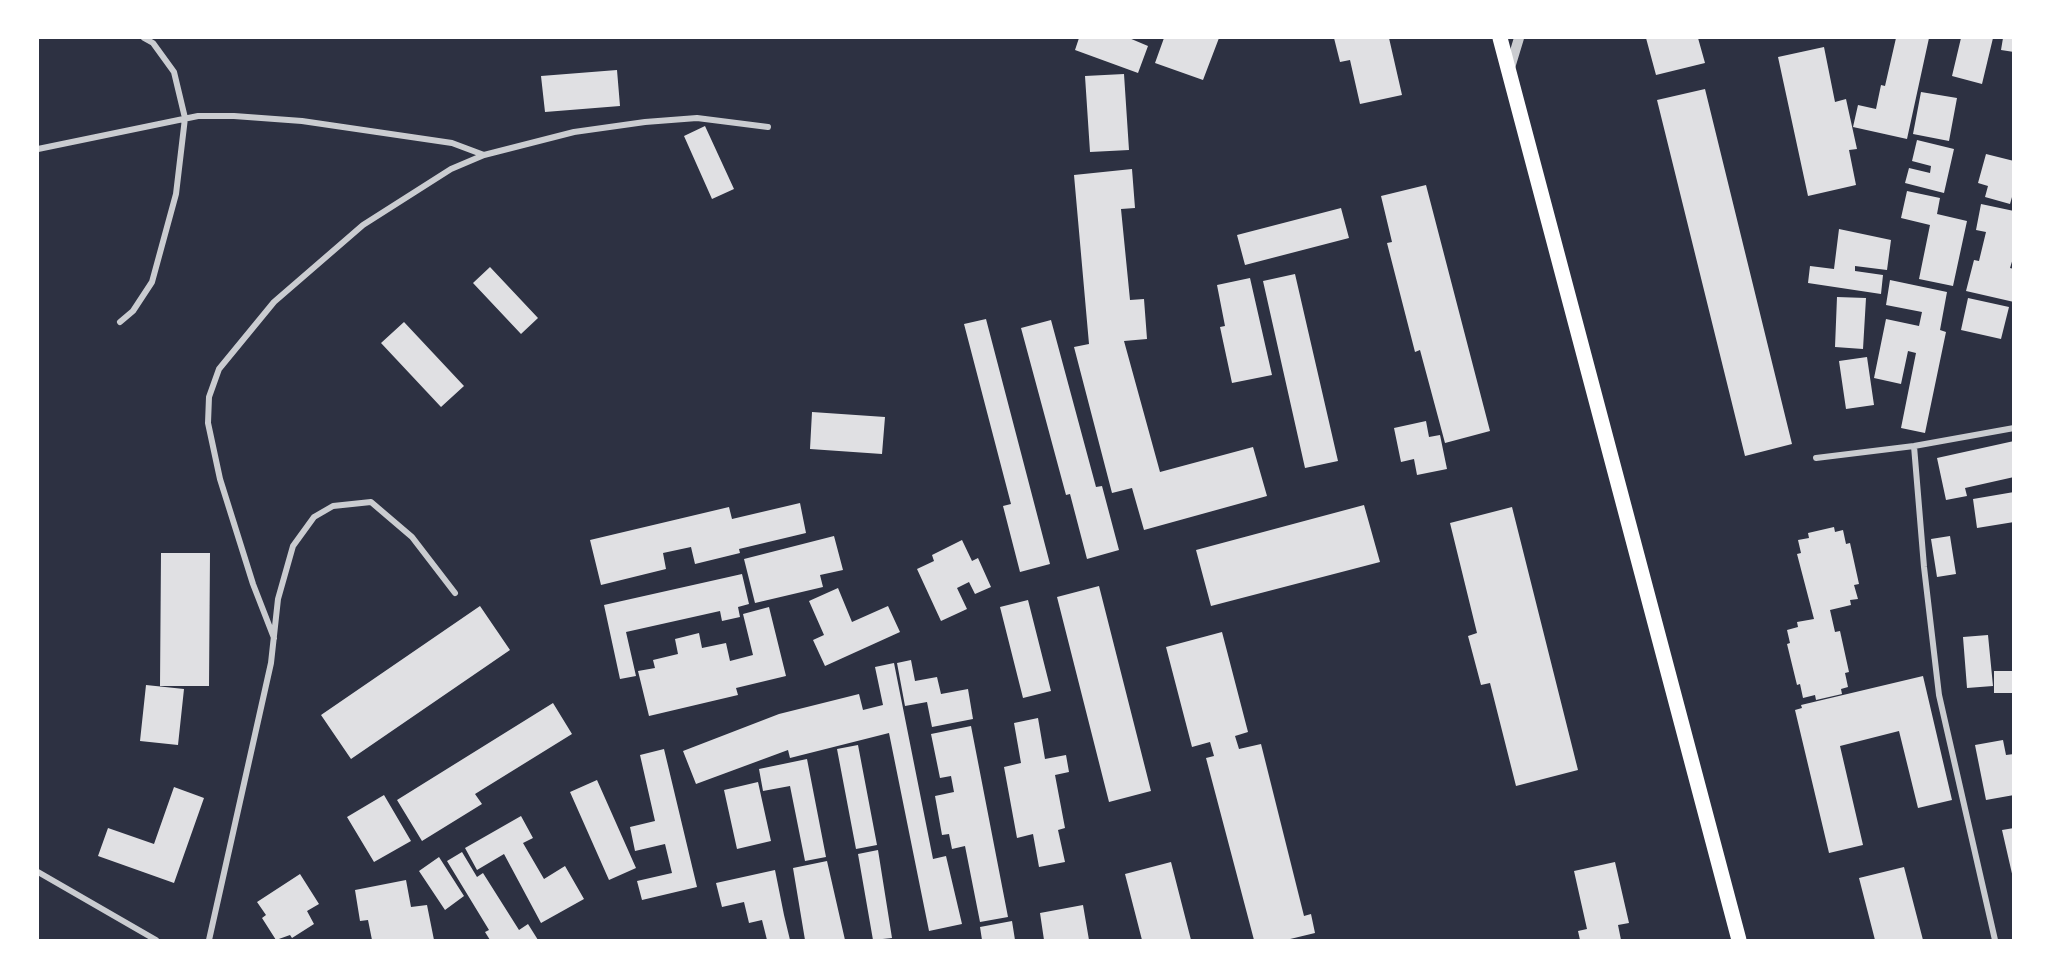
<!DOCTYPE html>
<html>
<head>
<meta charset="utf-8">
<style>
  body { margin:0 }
  #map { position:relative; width:2051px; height:978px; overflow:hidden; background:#2d3142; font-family:Roboto,sans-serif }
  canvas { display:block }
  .frame { position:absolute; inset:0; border:39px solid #fff; pointer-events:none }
</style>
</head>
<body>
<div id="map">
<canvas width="2051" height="978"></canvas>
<div class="frame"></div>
</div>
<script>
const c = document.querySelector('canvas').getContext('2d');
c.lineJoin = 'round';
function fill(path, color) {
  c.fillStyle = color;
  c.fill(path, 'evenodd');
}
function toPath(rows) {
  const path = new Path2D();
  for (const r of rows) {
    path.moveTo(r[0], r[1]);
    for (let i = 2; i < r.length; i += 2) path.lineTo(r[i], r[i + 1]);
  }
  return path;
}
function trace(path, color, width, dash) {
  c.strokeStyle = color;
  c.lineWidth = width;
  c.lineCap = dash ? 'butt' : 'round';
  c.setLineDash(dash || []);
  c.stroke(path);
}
fill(toPath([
  [1079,38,1129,38,1148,46,1138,73,1075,50],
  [1164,38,1219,38,1203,80,1155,63],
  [1334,38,1389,38,1402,95,1360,104,1350,60,1340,62],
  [1646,38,1698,38,1705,63,1656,75],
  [1896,38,1929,38,1907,139,1853,127,1858,105,1876,109,1881,85,1885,86],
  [1961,38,1993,38,1982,84,1952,76],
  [2003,38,2014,38,2014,52,2001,50],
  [1824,47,1835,102,1846,99,1857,149,1849,150,1856,185,1808,196,1778,57],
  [617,70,620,106,545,112,541,76],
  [1124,74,1129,150,1090,152,1085,76],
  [1705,89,1792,444,1745,456,1657,100],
  [1921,92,1957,98,1949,141,1913,134],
  [705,126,734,189,712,199,684,136],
  [1917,140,1954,149,1944,193,1905,183,1909,168,1930,173,1931,166,1912,161],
  [1986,154,2014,161,2014,190,2010,204,1985,197,1988,186,1978,183],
  [1132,169,1135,208,1121,209,1130,300,1144,299,1147,339,1124,341,1160,472,1253,447,1267,496,1144,530,1132,488,1112,493,1074,347,1089,344,1074,175],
  [1426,185,1490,431,1445,443,1420,350,1415,352,1387,243,1392,242,1381,196],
  [1907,191,1940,198,1937,214,1967,221,1953,286,1919,279,1930,225,1901,218],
  [1981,204,2014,211,2014,255,2010,268,2014,269,2014,302,1966,291,1974,260,1979,261,1986,232,1976,230],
  [1341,208,1349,238,1245,265,1237,235],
  [1839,229,1891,240,1887,270,1855,266,1855,271,1883,275,1881,294,1808,283,1810,266,1834,269],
  [490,267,538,318,521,334,473,283],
  [1295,274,1338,461,1305,468,1263,281],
  [1250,278,1272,375,1232,383,1220,327,1225,326,1217,285],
  [1890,280,1947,292,1940,330,1946,332,1925,433,1901,428,1916,353,1908,351,1901,384,1874,378,1886,319,1919,326,1922,312,1886,305],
  [1837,297,1866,298,1863,349,1835,347],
  [1968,298,2009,307,2001,339,1961,330],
  [986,319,1050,564,1020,572,1003,506,1011,504,964,324],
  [1051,320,1096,487,1102,486,1119,550,1087,559,1070,494,1066,495,1021,328],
  [404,322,464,386,441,407,381,343],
  [1867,357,1874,405,1846,409,1839,361],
  [812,412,885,417,882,454,810,449],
  [1426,421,1429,437,1440,435,1447,469,1417,475,1414,459,1401,462,1394,428],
  [2014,441,2014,477,1965,488,1967,496,1946,500,1937,458],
  [2014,492,2014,522,1977,528,1973,499],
  [800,503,806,533,739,549,740,553,695,564,691,547,663,553,666,569,601,585,590,540,729,507,732,519],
  [1364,505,1380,562,1211,606,1196,550],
  [1512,507,1578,770,1516,786,1490,683,1481,685,1468,636,1477,633,1450,523],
  [1834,527,1835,532,1843,530,1846,544,1850,543,1859,584,1854,585,1858,599,1850,600,1851,605,1830,610,1835,632,1840,631,1849,672,1845,673,1848,687,1841,689,1842,694,1816,700,1815,695,1803,698,1800,684,1797,685,1787,644,1790,643,1787,630,1798,627,1797,622,1814,619,1797,554,1801,553,1798,540,1809,538,1808,533],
  [834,536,843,570,820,575,823,587,755,603,744,559],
  [1950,536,1956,574,1937,577,1931,539],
  [962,540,972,561,978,558,991,587,975,594,969,582,957,588,967,609,941,621,917,569,934,561,932,555],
  [161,553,210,553,209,686,160,686],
  [742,574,749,604,738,607,740,617,722,621,720,611,626,632,636,676,620,679,604,605],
  [1099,586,1151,791,1109,802,1057,597],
  [838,588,852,622,888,606,900,632,825,666,813,640,824,635,809,601],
  [1028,600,1051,691,1023,698,1000,607],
  [480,606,510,650,351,759,321,715],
  [769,607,786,676,736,688,738,695,649,716,638,671,655,668,653,660,678,654,675,639,699,633,702,648,726,643,730,661,753,655,743,614],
  [1222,632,1248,732,1235,736,1239,749,1261,744,1304,916,1311,914,1315,933,1286,940,1254,940,1206,758,1214,756,1210,742,1192,747,1166,647],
  [1988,635,1993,686,1967,688,1963,637],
  [911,660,915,681,937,677,941,694,968,689,973,719,932,727,927,702,905,706,897,663],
  [894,663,933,859,946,856,962,924,929,931,889,733,790,758,788,750,696,784,683,751,779,714,859,694,863,710,883,705,875,667],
  [1994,671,2014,671,2014,693,1994,693],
  [1923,676,1952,800,1918,808,1899,731,1840,746,1863,845,1829,853,1795,710,1802,708,1801,705],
  [146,685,184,689,178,745,140,741],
  [553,703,572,734,475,794,482,804,422,841,397,800],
  [1038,718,1045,759,1066,755,1069,772,1055,775,1065,828,1058,830,1065,862,1039,867,1033,834,1017,838,1004,767,1021,763,1014,723],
  [971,726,1008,917,980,922,965,846,952,849,949,834,942,835,935,796,954,792,951,776,940,778,931,734],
  [2003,740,2006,755,2014,754,2014,795,1986,800,1975,745],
  [858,745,877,845,856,849,837,749],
  [664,749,697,887,642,900,637,881,672,873,665,844,635,851,630,827,655,821,640,755],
  [807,759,826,857,805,861,790,786,763,791,759,769],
  [597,780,636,868,609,880,570,792],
  [758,782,771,841,737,849,724,790],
  [174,787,204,798,174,883,98,856,108,828,154,844],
  [384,795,411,841,374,862,347,817],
  [521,816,533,838,523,843,544,879,565,866,584,899,541,923,504,854,477,870,465,848],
  [2014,828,2014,878,2013,878,2002,830],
  [878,850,892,938,873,940,858,854],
  [462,852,477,877,483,873,519,930,528,924,538,940,490,940,485,932,489,930,447,861],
  [439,857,464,896,445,910,419,871],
  [827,861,845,940,805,940,793,868],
  [1171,862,1191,940,1142,940,1125,874],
  [1615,862,1629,923,1618,925,1621,940,1580,940,1578,931,1587,929,1574,871],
  [1904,867,1923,940,1875,940,1859,878],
  [775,870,784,915,790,940,767,940,762,920,749,923,744,902,722,907,716,883],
  [300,874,319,904,307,911,314,924,292,938,290,935,276,940,262,918,266,915,257,902],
  [406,880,411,907,427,905,434,940,372,940,368,920,360,921,355,890],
  [1083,905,1089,940,1044,940,1040,913],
  [1012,921,1015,940,982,940,980,927]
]), '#e0e0e3');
trace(toPath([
  [38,149,198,116,234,116,302,121,452,143,484,155],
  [120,322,133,311,152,282,176,194,185,118,174,72,153,43,144,38],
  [1914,446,1924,567,1939,695,1995,940],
  [1816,458,1914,446,2014,428],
  [274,638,253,584,220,479,208,423,209,397,219,369,274,302,363,225,451,169,484,155,574,132,645,122,697,118,768,127],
  [38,872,156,940],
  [209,940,271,663,278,599,293,546,314,517,333,506,371,502,412,537,455,593]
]), '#caccd0', 6);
trace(toPath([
  [1509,71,1519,38]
]), '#caccd0', 10);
trace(toPath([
  [1500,38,1739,940]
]), '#fff', 15);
</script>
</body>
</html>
